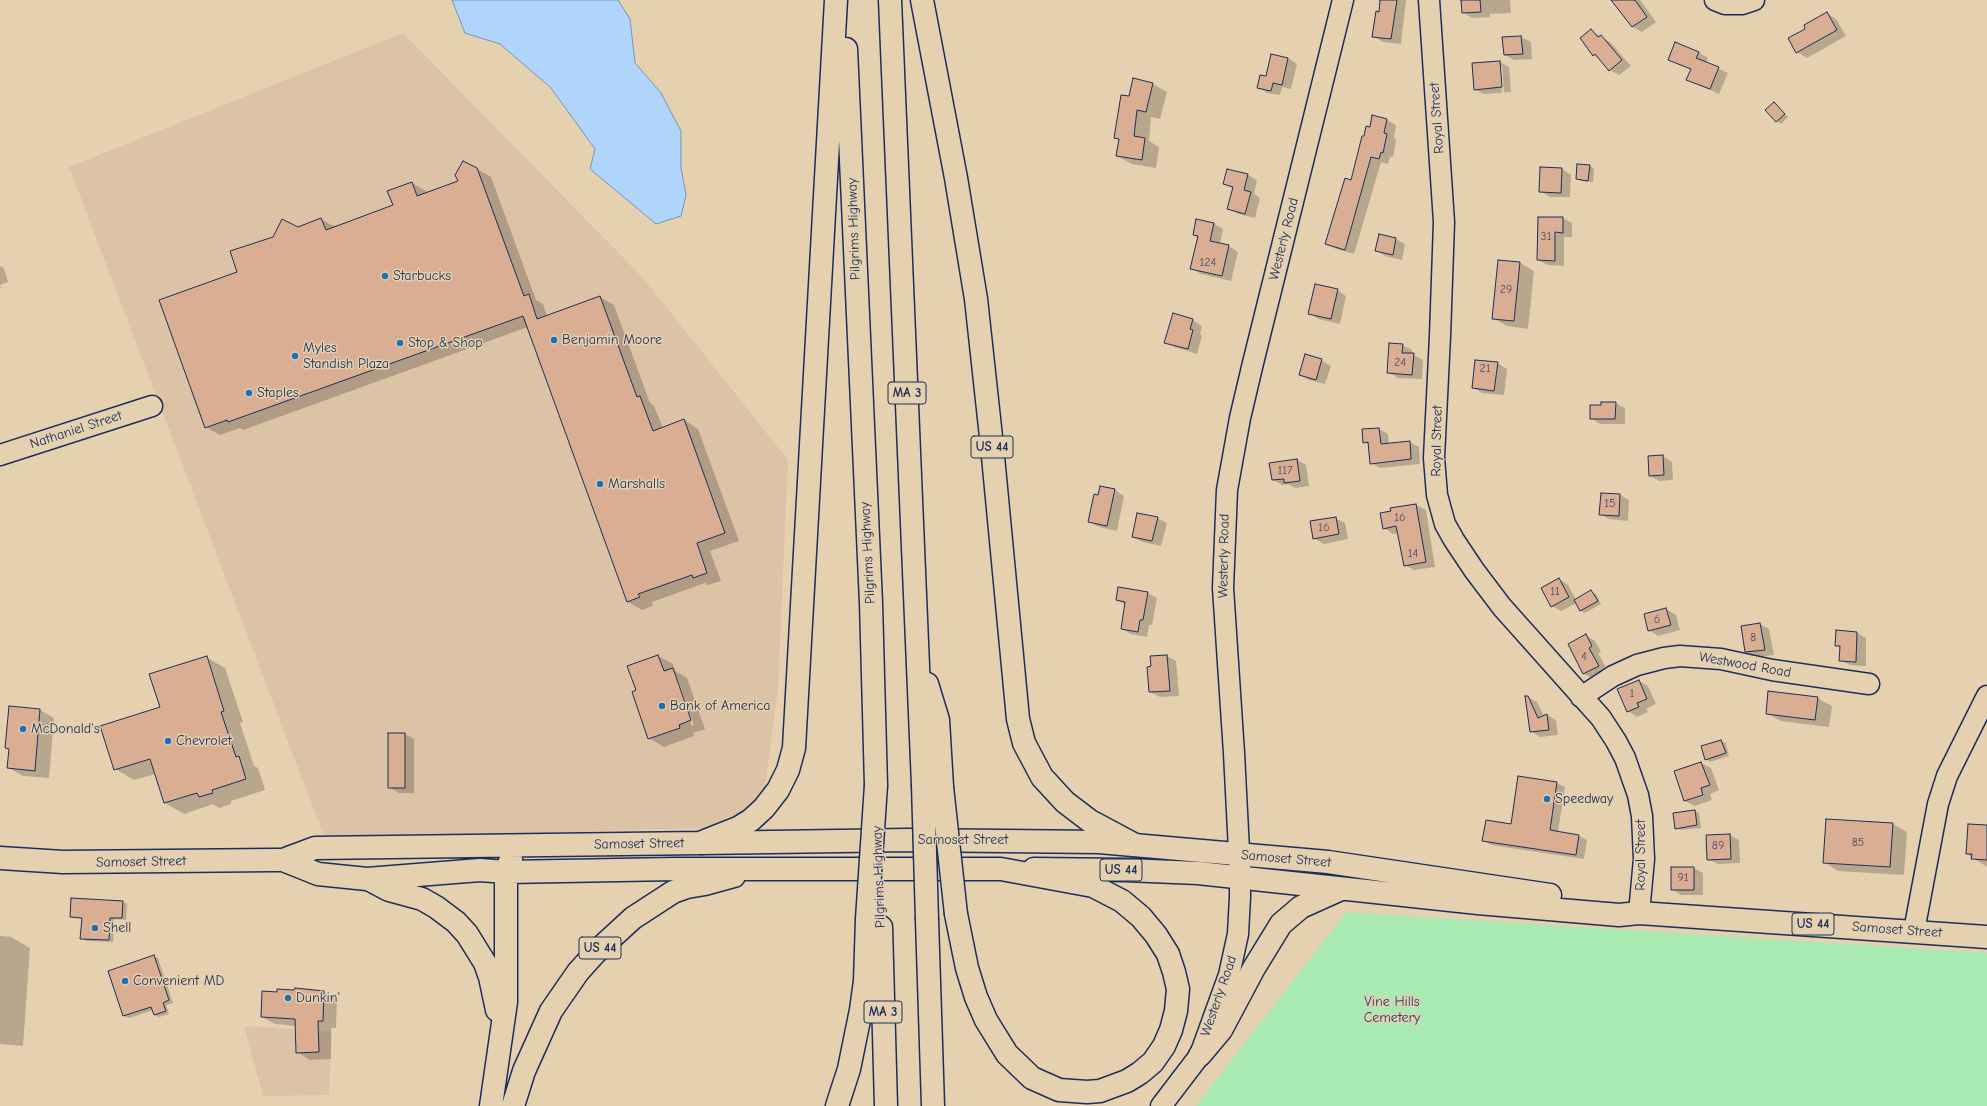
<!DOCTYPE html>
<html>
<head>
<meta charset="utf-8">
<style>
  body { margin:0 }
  canvas { display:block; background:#e5d1af }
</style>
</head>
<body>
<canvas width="1987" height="1106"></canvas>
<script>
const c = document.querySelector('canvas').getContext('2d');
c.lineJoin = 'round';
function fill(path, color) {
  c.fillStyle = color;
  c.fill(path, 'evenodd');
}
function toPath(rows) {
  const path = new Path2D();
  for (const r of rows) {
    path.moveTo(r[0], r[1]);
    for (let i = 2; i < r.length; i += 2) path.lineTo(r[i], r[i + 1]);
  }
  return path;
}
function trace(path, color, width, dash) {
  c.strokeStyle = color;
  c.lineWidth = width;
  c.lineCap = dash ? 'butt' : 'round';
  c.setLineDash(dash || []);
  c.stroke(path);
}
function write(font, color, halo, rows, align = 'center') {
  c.font = font + ' "Comic Neue",sans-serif';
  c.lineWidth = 3;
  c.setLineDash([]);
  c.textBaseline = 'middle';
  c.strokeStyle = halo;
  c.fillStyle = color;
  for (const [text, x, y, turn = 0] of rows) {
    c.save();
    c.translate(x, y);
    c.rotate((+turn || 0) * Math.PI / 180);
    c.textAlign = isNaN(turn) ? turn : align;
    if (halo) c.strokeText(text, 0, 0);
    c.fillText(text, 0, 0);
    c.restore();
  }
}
fill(toPath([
  [403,33,644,279,788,460,778,689,764,796,739,817,704,828,325,839,69,167],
  [244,1026,332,1031,329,1095,263,1096]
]), '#ddc3a5');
fill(toPath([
  [1346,912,1987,953,1987,1106,1196,1106]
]), '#a9e9b2');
const water = toPath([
  [452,0,618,0,630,19,635,63,661,93,681,131,681,168,686,195,681,216,656,224,590,169,595,149,551,88,500,44,465,33,452,0]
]);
fill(water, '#b0d5fa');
trace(water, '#7493bc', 1);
fill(toPath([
  [1381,0,1406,0,1401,44,1383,42,1373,36],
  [1462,0,1510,0,1511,13,1490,14,1490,17,1472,18,1463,12],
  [1613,0,1640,0,1656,22,1642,32,1633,27],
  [1827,13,1836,19,1846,36,1807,58,1797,52,1807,29],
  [1591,31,1610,42,1631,66,1619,75,1610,70,1600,59,1594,55],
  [1521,37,1531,42,1532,59,1514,60,1505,55,1503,38],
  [1698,52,1708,58,1706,63,1728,73,1719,94,1688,80,1691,70,1669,60],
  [1288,58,1297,64,1291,89,1282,87,1280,95,1267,93,1258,87],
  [1500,62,1509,67,1511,92,1484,94,1474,89],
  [1499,66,1502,66,1504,92,1502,93],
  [1133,79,1153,84,1167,92,1160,119,1151,117,1149,141,1159,147,1156,168,1132,164,1117,156,1120,140,1115,137,1129,97],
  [1774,104,1788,117,1781,124,1777,121],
  [1373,117,1387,120,1396,125,1394,138,1396,140,1393,157,1390,157,1388,164,1381,162,1354,254,1336,249,1327,243,1351,181],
  [1590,166,1594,169,1593,182,1581,181,1577,179],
  [477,169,491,177,536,300,543,304,547,316,600,297,614,305,650,403,654,406,663,428,684,420,698,429,739,541,710,551,721,581,708,585,705,583,652,602,653,606,642,610,628,602,528,327,243,430,240,428,220,435,206,427,239,272,273,238,321,219,335,227,394,206,412,183,426,191,427,194,459,182],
  [1562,169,1571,175,1570,197,1550,197,1540,191],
  [1228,170,1248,175,1257,180,1254,194,1260,198,1255,218,1238,214,1229,208,1234,189,1224,184],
  [1563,218,1572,223,1572,237,1564,237,1564,266,1548,265,1538,260],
  [1213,223,1223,229,1220,244,1229,246,1238,252,1231,281,1201,274,1192,268,1199,238,1194,235],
  [1380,235,1396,239,1405,244,1402,260,1385,256,1376,250],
  [1499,261,1520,263,1534,271,1528,329,1507,326,1493,318],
  [0,266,4,268,8,282,0,285,1,288,0,288],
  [1337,290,1346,296,1340,324,1318,319,1309,313],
  [1173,315,1193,320,1202,326,1200,334,1202,336,1197,354,1175,347,1166,342],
  [1402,345,1412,350,1412,354,1423,360,1422,379,1398,378,1388,372],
  [1321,360,1331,366,1325,384,1309,380,1300,374],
  [1497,363,1507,369,1504,395,1482,393,1473,387],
  [1615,403,1625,408,1625,424,1600,424,1591,418,1602,406],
  [1379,429,1388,434,1389,444,1409,442,1419,447,1420,464,1380,468,1371,463,1369,445,1364,442],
  [1663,456,1672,462,1673,480,1659,481,1650,476,1649,457],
  [1297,460,1306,465,1309,486,1295,488,1288,484,1282,485,1273,480],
  [1101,487,1115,490,1124,496,1117,531,1099,527,1089,522],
  [1602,494,1620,495,1629,500,1628,521,1609,519,1600,514],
  [1416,505,1426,510,1435,567,1414,570,1405,565,1399,533,1393,534,1384,528,1392,512,1392,509],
  [1157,518,1167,523,1161,546,1143,542,1133,537],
  [1335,518,1345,523,1348,539,1324,544,1314,538],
  [1559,579,1568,585,1576,600,1591,592,1596,594,1601,604,1585,613,1581,611,1577,603,1561,611,1552,606],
  [1147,593,1157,598,1152,625,1149,625,1147,637,1131,634,1122,629,1126,605,1117,600],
  [1666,609,1676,615,1680,630,1658,636,1649,630],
  [1760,624,1769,629,1774,655,1755,657,1746,652],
  [1837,631,1857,633,1866,638,1866,666,1850,665,1840,660,1841,648,1836,645],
  [1585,635,1595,641,1601,652,1598,653,1608,671,1594,679,1584,674,1569,644],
  [658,656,673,664,675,671,687,678,705,729,693,733,694,736,664,747,649,738,637,691,629,666],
  [675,678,677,678,694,725,692,726],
  [1167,656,1176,661,1179,696,1160,697,1150,692,1152,667],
  [206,657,225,668,243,722,240,723,254,766,258,768,265,790,231,801,231,804,219,808,213,804,184,814,165,803,156,774,134,780,115,769,161,708],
  [1639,681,1648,686,1656,704,1646,709,1648,712,1637,717,1628,711],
  [1528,697,1537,702,1544,716,1547,715,1556,720,1558,735,1540,737,1531,731],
  [1817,698,1832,706,1829,727,1781,721,1767,713],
  [40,710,54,718,49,778,23,776,9,768,10,750,6,748],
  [405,734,414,739,414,793,399,793,389,787],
  [1721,741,1726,743,1729,756,1710,762,1706,759],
  [1701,763,1711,768,1719,790,1710,794,1712,800,1695,806,1685,801,1675,772],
  [1557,783,1565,787,1558,832,1579,836,1587,840,1584,859,1491,845,1483,840,1512,825],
  [1695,811,1699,813,1701,828,1681,830,1676,828],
  [1893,824,1907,832,1904,875,1838,871,1824,862],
  [1987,826,1987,867,1967,854],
  [1730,835,1739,840,1740,863,1718,864,1708,859],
  [1694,868,1703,873,1703,895,1681,895,1672,889],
  [123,902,127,904,126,920,114,919,113,942,86,941,81,938,82,919,71,917],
  [0,936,11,937,30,948,23,1046,0,1044],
  [153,956,158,958,173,1003,166,1005,169,1014,159,1017,154,1015,153,1010,129,1018,124,1016,109,972],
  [324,992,337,1000,336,1028,331,1028,331,1059,310,1060,297,1052,296,1026,275,1024,262,1017,277,993]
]), '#0003');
const building = toPath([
  [1380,0,1397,0,1391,39,1372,37,1376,11,1379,12,1380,0],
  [1461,0,1480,0,1481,12,1462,13,1461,0],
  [1611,0,1635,0,1647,17,1632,27,1611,0],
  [1827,12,1837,30,1796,53,1788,38,1805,29,1804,25,1827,12],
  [1591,29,1598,37,1601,35,1622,60,1609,71,1595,54,1593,56,1580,38,1591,29],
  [1521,36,1523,54,1504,55,1502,37,1521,36],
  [1675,42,1699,52,1696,58,1719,67,1710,89,1686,80,1691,69,1668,60,1675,42],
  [1271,54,1288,58,1282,85,1273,83,1271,91,1257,88,1260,75,1266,76,1271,54],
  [1500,61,1502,87,1474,90,1472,63,1500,61],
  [1133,78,1153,83,1146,112,1137,110,1134,136,1145,138,1142,160,1116,156,1119,139,1114,138,1121,95,1129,96,1133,78],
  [1774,102,1785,114,1776,122,1765,110,1774,102],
  [1372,115,1387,119,1384,133,1387,134,1383,153,1381,152,1379,159,1371,157,1345,250,1325,244,1345,178,1351,180,1362,136,1364,136,1366,126,1370,127,1372,115],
  [463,161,477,168,524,296,529,294,537,319,600,296,637,397,640,396,653,431,684,419,725,533,697,543,707,573,693,578,692,575,638,594,640,597,627,602,523,316,228,422,227,420,205,428,159,300,237,272,230,251,273,237,282,219,298,227,321,218,326,230,393,205,387,191,412,182,417,196,458,181,455,175,463,161],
  [1577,164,1590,165,1588,181,1576,179,1577,164],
  [1540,167,1562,168,1561,193,1539,192,1540,167],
  [1227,169,1248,174,1244,190,1251,192,1245,214,1227,209,1233,187,1223,184,1227,169],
  [1538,217,1563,217,1563,233,1555,232,1555,261,1537,260,1538,217],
  [1196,219,1214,223,1210,241,1229,245,1222,276,1190,269,1198,236,1193,235,1196,219],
  [1379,234,1396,238,1393,255,1375,251,1379,234],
  [1498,260,1520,262,1514,321,1492,319,1498,260],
  [1315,284,1338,289,1331,319,1308,314,1315,284],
  [1173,313,1193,319,1190,329,1193,330,1188,349,1164,343,1173,313],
  [1389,343,1403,344,1402,353,1414,353,1412,375,1387,373,1389,343],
  [1305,354,1322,359,1316,380,1299,375,1305,354],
  [1475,360,1498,362,1494,391,1472,388,1475,360],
  [1601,402,1616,402,1615,419,1590,419,1590,405,1601,405,1601,402],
  [1379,428,1381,444,1410,441,1411,459,1370,464,1368,442,1363,443,1362,429,1379,428],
  [1663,455,1664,475,1649,476,1648,456,1663,455],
  [1297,459,1300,481,1284,483,1284,479,1272,480,1269,463,1297,459],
  [1100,486,1115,489,1107,526,1088,522,1094,494,1098,495,1100,486],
  [1601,493,1620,494,1619,516,1599,515,1601,493],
  [1416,504,1426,562,1404,566,1396,526,1383,529,1380,513,1391,511,1390,508,1416,504],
  [1137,513,1158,517,1152,541,1132,537,1137,513],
  [1336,517,1339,534,1313,539,1310,521,1336,517],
  [1559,578,1569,597,1551,607,1541,588,1559,578],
  [1118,587,1148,592,1143,620,1140,620,1138,632,1121,629,1125,602,1116,600,1118,587],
  [1591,590,1598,601,1580,611,1574,600,1591,590],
  [1666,608,1671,625,1648,631,1644,614,1666,608],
  [1760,623,1765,650,1745,652,1741,626,1760,623],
  [1836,630,1857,632,1856,662,1839,661,1840,646,1835,646,1836,630],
  [1586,634,1592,646,1589,648,1599,666,1583,674,1568,644,1586,634],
  [658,655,664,671,673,668,691,720,679,725,680,728,648,739,632,692,636,690,627,666,658,655],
  [1167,655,1170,691,1149,692,1147,667,1151,666,1150,656,1167,655],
  [207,656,224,711,221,712,236,757,239,756,246,779,212,790,213,793,199,797,197,793,164,803,150,759,114,770,100,726,160,707,149,674,207,656],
  [1639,680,1647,699,1637,703,1639,707,1627,712,1617,689,1639,680],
  [1768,691,1818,697,1815,720,1766,714,1768,691],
  [1525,696,1528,696,1538,718,1547,714,1549,730,1530,732,1525,696],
  [9,706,40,709,35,771,7,768,9,749,5,748,9,706],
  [388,733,405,733,405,788,388,788,388,733],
  [1721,740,1726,753,1705,760,1701,746,1721,740],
  [1701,762,1710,785,1701,788,1703,795,1684,801,1674,771,1701,762],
  [1518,776,1557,782,1550,830,1579,835,1576,855,1482,841,1486,820,1511,824,1518,776],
  [1695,810,1697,825,1675,829,1673,813,1695,810],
  [1826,819,1893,823,1890,867,1823,863,1826,819],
  [1968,824,1987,825,1987,860,1971,859,1972,854,1966,854,1968,824],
  [1730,834,1731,859,1707,860,1706,835,1730,834],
  [1671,867,1694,867,1694,890,1671,890,1671,867],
  [71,898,123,901,122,918,110,918,109,940,80,939,82,918,70,917,71,898],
  [154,955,169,1000,163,1003,166,1011,154,1015,151,1007,123,1016,108,971,154,955],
  [295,988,324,991,323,1021,318,1021,319,1052,296,1053,295,1019,261,1017,262,991,277,992,277,989,294,990,295,988]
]);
fill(building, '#d9ae92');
trace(building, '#1b2f5e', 1);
const minor = toPath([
  [1429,0,1444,222,1440,336,1434,458,1437,495,1445,524,1454,540,1474,570,1502,607,1601,718,1616,741,1625,758,1638,795,1642,816,1644,859,1639,913],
  [1715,0,1725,4,1742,4,1754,0],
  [0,455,152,406],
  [1581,697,1613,676,1637,665,1664,658,1680,656,1721,659,1772,670,1869,684],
  [1914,931,1938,804,1947,776,1987,696],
  [1161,1106,1200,1055,1229,975,1238,934,1240,897,1240,870,1234,753,1223,588,1227,490,1240,418,1253,363,1343,0]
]);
const major = toPath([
  [702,843,908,840,1099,842,1328,862,1550,895],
  [1034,869,1126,870,1198,873,1478,903,1619,915,1639,913,1987,937],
  [1200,1055,1221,1030,1254,968,1281,924,1301,907,1341,889]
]);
const highway = toPath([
  [890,0,923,785],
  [922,0,956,178,976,299,992,446,1018,719,1024,743,1042,777,1065,802,1090,821,1135,845],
  [846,49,871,603,876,785],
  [927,684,938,720,942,787],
  [0,858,63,862,273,860,283,860,318,874,367,879,480,870,506,872,675,869,1001,869,1093,886,1122,901,1141,917,1156,935,1168,954,1174,972,1178,989,1176,1011,1171,1030,1164,1046,1153,1062,1140,1073,1127,1081,1100,1091,1087,1092,1059,1090,1032,1078,1007,1054,986,1020,976,997,967,968,956,914],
  [283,860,315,848,700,843,738,828,751,820,764,808,778,790,788,770,794,748,836,0],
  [370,880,389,890,422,899,436,907,456,922,467,934,485,963,490,977,497,1010],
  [927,920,933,1106],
  [881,927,886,1106],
  [491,1106,506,1002,506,872,511,859],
  [513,1106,524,1071,551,1011,578,972,596,952,633,918,673,892,687,887,705,884,734,876],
  [837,1106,849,1069,861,1010,865,981,867,919]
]);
trace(minor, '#1b2f5e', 23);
trace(major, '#1b2f5e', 25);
trace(highway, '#1b2f5e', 25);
trace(minor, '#e5d1af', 20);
trace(major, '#e5d1af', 22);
trace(highway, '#e5d1af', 22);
const highwayBridge = toPath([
  [923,785,927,920],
  [942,787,956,914],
  [867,919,876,785]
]);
trace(highwayBridge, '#1b2f5e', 25, []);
trace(highwayBridge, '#e5d1af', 22);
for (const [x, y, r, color] of [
  [385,276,4,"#1f6fb2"],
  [554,340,4,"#1f6fb2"],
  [400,343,4,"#1f6fb2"],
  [295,356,4,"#1f6fb2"],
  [249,393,4,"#1f6fb2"],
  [600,484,4,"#1f6fb2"],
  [662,706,4,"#1f6fb2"],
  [23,729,4,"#1f6fb2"],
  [168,741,4,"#1f6fb2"],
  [1547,799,4,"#1f6fb2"],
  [95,928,4,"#1f6fb2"],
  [125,981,4,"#1f6fb2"],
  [288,998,4,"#1f6fb2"]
]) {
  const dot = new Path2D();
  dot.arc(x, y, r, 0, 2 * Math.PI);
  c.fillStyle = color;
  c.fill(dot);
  trace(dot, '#e5d1af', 1.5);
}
write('12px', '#4a4f6b', null, [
  ["31",1546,237],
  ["124",1208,263],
  ["29",1506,290],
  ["24",1400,363],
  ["21",1485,369],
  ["117",1285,471],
  ["15",1610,504],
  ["16",1400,518],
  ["16",1324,528],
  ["14",1413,554],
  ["11",1555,592],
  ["6",1657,620],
  ["8",1753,638],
  ["4",1584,657],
  ["1",1632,694],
  ["85",1858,843],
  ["89",1718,846],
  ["91",1683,878]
]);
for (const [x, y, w] of [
  [907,393,38],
  [992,447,42],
  [1121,870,42],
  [1813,924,42],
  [600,948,42],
  [883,1012,38]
]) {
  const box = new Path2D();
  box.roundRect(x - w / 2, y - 11, w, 22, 3);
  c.fillStyle = '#e5d1af';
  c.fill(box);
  trace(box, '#1b2f5e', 1);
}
write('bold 13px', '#1b2f5e', null, [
  ["MA 3",907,393],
  ["US 44",992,447],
  ["US 44",1121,870],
  ["US 44",1813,924],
  ["US 44",600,948],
  ["MA 3",883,1012]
]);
write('14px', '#1b2f5e', '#e5d1af', [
  ["Royal Street",1437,118,-94],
  ["Pilgrims Highway",854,229,-92],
  ["Westerly Road",1284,239,-76],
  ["Nathaniel Street",76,430,-18],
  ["Royal Street",1437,441,-89],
  ["Pilgrims Highway",868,553,-93],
  ["Westerly Road",1224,556,-89],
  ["Westwood Road",1745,665,10],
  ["Samoset Street",963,840],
  ["Samoset Street",639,844,-1],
  ["Royal Street",1641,855,-90],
  ["Samoset Street",1286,859,5],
  ["Samoset Street",141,862,-1],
  ["Pilgrims Highway",879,877,-92],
  ["Samoset Street",1897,930,4],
  ["Westerly Road",1219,996,-71]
]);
write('14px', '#1b2f5e', '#e5d1af', [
  ["Starbucks",393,276],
  ["Benjamin Moore",562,340],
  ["Stop & Shop",408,343],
  ["Myles",303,348],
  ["Standish Plaza",303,364],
  ["Staples",257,393],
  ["Marshalls",608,484],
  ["Bank of America",670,706],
  ["McDonald's",31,729],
  ["Chevrolet",176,741],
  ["Speedway",1555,799],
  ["Shell",103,928],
  ["Convenient MD",133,981],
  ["Dunkin'",296,998]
], 'left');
write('14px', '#294266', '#e5d1af', [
  ["Vine Hills",1392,1002],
  ["Cemetery",1392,1018]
]);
</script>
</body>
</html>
